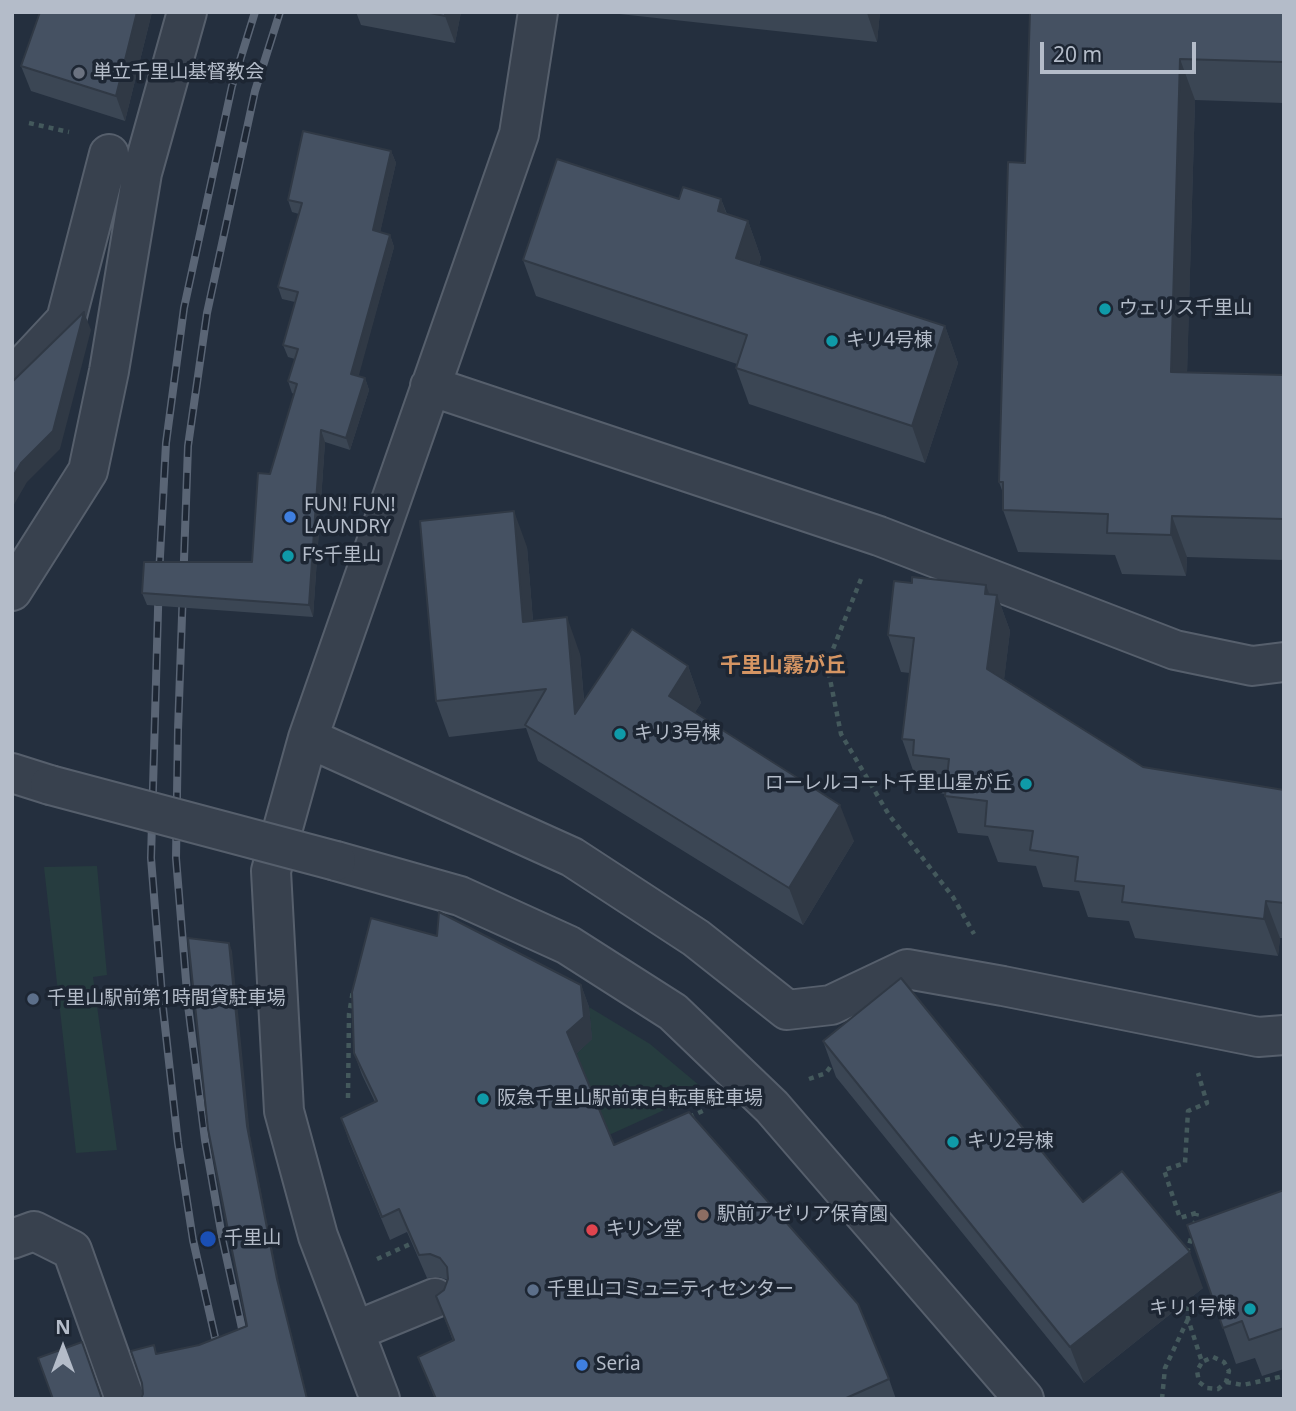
<!DOCTYPE html>
<html>
<head>
<meta charset="utf-8">
<style>
  body { margin:0 }
  #map { position:relative; width:1296px; height:1411px; overflow:hidden; background:#242f3e; font-family:"Noto Sans",sans-serif }
  canvas { display:block }
  .frame { position:absolute; inset:0; border:14px solid #b4bcc9; pointer-events:none }
  .north { position:absolute; left:28px; top:1313px; width:70px; height:70px; -webkit-text-stroke:5px #1d2633; paint-order:stroke; rotate:0deg; font-size:19px; font-weight:700; line-height:28px; text-align:center; color:#b4bcc9 }
  .north::after { content:''; display:block; margin:auto; width:24px; height:32px; background:#b4bcc9; clip-path:polygon(50% 0,100% 100%,50% 72%,0 100%) }
  .scale { position:absolute; left:1040px; top:42px; width:156px; height:32px; box-sizing:border-box; border:4px solid #b4bcc9; border-top:0; padding-left:9px; font-size:21px; line-height:24px; white-space:nowrap; color:#b4bcc9; -webkit-text-stroke:5px #1d2633; paint-order:stroke }
</style>
</head>
<body>
<div id="map">
<canvas width="1296" height="1411"></canvas>
<div class="frame"></div>
<div class="north">N</div>
<div class="scale">20 m</div>
</div>
<script>
const c = document.querySelector('canvas').getContext('2d');
c.lineJoin = 'round';
function fill(path, color) {
  c.fillStyle = color;
  c.fill(path, 'evenodd');
}
function toPath(rows) {
  const path = new Path2D();
  for (const r of rows) {
    path.moveTo(r[0], r[1]);
    for (let i = 2; i < r.length; i += 2) path.lineTo(r[i], r[i + 1]);
  }
  return path;
}
function trace(path, color, width, dash) {
  c.strokeStyle = color;
  c.lineWidth = width;
  c.lineCap = dash ? 'butt' : 'round';
  c.setLineDash(dash || []);
  c.stroke(path);
}
function write(font, color, halo, rows, align = 'center') {
  c.font = font + ' "Noto Sans","Noto Sans JP",sans-serif';
  c.lineWidth = 7;
  c.setLineDash([]);
  c.textBaseline = 'middle';
  c.strokeStyle = halo;
  c.fillStyle = color;
  for (const [text, x, y, turn = 0] of rows) {
    c.save();
    c.translate(x, y);
    c.rotate((+turn || 0) * Math.PI / 180);
    c.textAlign = isNaN(turn) ? turn : align;
    if (halo) c.strokeText(text, 0, 0);
    c.fillText(text, 0, 0);
    c.restore();
  }
}
fill(toPath([
  [97,866,107,975,93,977,117,1150,76,1153,44,867],
  [589,1007,650,1044,706,1091,609,1135,575,1055,592,1039]
]), '#263c3f');
const minor = toPath([
  [12,378,66,320,109,154],
  [430,386,879,536,1175,650,1252,666,1284,662],
  [12,591,88,471,109,371,142,173,187,12],
  [308,738,572,857,696,938,787,1010,831,1005,907,969,1003,986,1258,1037,1284,1035],
  [12,773,50,785],
  [336,861,460,896,568,945,673,1012,772,1107,1024,1399],
  [12,1239,34,1231,72,1250,125,1399],
  [355,1331,435,1298],
  [380,1399,318,1236,284,1111,271,871,308,738,519,134,538,12]
]);
trace(minor, '#565f6c', 42);
trace(toPath([
  [29,123,69,132],
  [861,579,827,664,841,734,889,815,953,897,974,934],
  [809,1079,826,1073,835,1060],
  [348,1098,349,1014,353,991],
  [689,1117,705,1110],
  [1196,1213,1180,1218,1164,1170,1185,1163,1188,1111,1207,1103,1198,1073],
  [1194,1226,1197,1213],
  [1187,1253,1192,1234],
  [377,1259,417,1241],
  [1188,1296,1188,1319,1202,1362,1197,1371,1199,1382,1207,1388,1218,1389,1226,1382,1229,1371,1224,1362,1213,1357,1202,1362],
  [1226,1382,1243,1385,1284,1376],
  [1162,1399,1165,1368,1188,1319]
]), '#44595c', 4.5, [5, 5]);
trace(minor, '#38414e', 38);
const rail = toPath([
  [246,1347,222,1237,205,1140,188,1005,176,858,178,730,188,446,207,313,255,91,280,12],
  [229,1399,193,1240,178,1143,163,1008,151,858,159,575,166,443,184,308,232,86,255,12]
]);
trace(rail, '#5a6575', 8);
trace(rail, '#1d2633', 5, [16]);
const minorBridge = toPath([
  [50,785,336,861]
]);
trace(minorBridge, '#565f6c', 42, []);
trace(minorBridge, '#38414e', 38);
fill(toPath([
  [152,12,125,121,31,91,21,66],
  [356,12,461,12,455,43,361,25],
  [601,12,880,12,877,42],
  [1030,12,1284,12,1284,103,1195,100,1187,372,1284,375,1284,560,1187,557,1186,576,1122,574,1115,555,1018,552,1003,510,1003,493,999,482,1025,163],
  [391,151,396,163,380,232,390,235,394,247,358,376,365,378,369,390,350,450,325,442,313,617,147,605,142,593,252,562,270,474,294,394,292,393,288,381,295,359,288,357,283,345,295,302,282,299,278,287,299,214,292,212,288,200],
  [679,199,721,199,727,214,748,221,761,258,759,265,945,326,958,363,925,463,749,404,736,368,737,364,536,296,523,260],
  [527,547,533,621,580,654,584,700,688,666,701,703,695,712,854,841,803,925,538,761,526,728,449,737,436,701],
  [989,594,997,595,1010,631,1004,679,1143,767,1284,790,1284,938,1280,938,1278,956,1135,938,1129,921,1088,917,1079,891,1043,887,1036,866,998,862,988,836,958,833,945,796,945,794,926,791,921,776,915,776,902,739,910,673,901,672,888,635],
  [581,985,589,1007,592,1039,576,1054,614,1145,889,1379,896,1399,435,1399,418,1357,453,1341,436,1296,444,1290,448,1280,439,1277,427,1278,407,1232,390,1240,349,1141,341,1118,375,1102,362,1075,354,1053],
  [823,1041,1083,1202,1203,1288,1084,1383,836,1077],
  [1284,1190,1284,1369,1262,1376,1255,1358,1236,1364,1187,1225]
]), '#3b4654');
fill(toPath([
  [137,12,152,12,125,121,116,96],
  [445,12,461,12,455,43,445,16],
  [867,12,880,12,877,42,867,13],
  [1180,59,1195,100,1186,413,1171,372],
  [391,151,396,163,378,242,373,230],
  [721,199,734,235,718,211],
  [748,221,761,258,749,294,736,258],
  [390,235,394,247,356,386,351,374],
  [84,312,91,330,60,449,27,482,12,508,12,478,21,463],
  [945,326,958,363,925,463,912,426],
  [365,378,369,390,350,450,346,438],
  [321,430,325,442,313,617,309,605],
  [514,511,527,547,536,659,523,622],
  [1172,516,1187,557,1186,576,1171,535],
  [986,585,995,610,997,595,1010,631,1001,705,987,669,985,594],
  [567,617,580,654,588,750,575,714],
  [688,666,701,703,683,732,669,696],
  [840,805,854,841,803,925,789,888],
  [1266,901,1280,938,1278,956,1264,919],
  [229,943,232,951,250,1135,280,1288,308,1399,307,1399,277,1279,247,1126],
  [581,985,589,1007,592,1039,575,1055,567,1032],
  [1190,1252,1203,1288,1084,1383,1070,1347]
]), '#303945');
const building = toPath([
  [40,12,137,12,116,96,21,66,40,12],
  [425,12,445,12,445,16,425,12],
  [1030,12,1284,12,1284,62,1180,59,1171,372,1284,375,1284,519,1172,516,1171,535,1107,533,1108,514,1003,510,1003,482,999,482,1008,162,1025,163,1030,12],
  [303,131,391,151,373,230,390,235,351,374,365,378,346,438,321,430,309,605,142,593,144,562,252,562,258,473,270,474,297,384,288,381,298,349,283,345,298,292,278,287,302,203,288,200,303,131],
  [557,159,679,199,683,187,721,199,718,211,748,221,736,258,945,326,912,426,736,368,747,335,523,260,557,159],
  [84,312,53,431,21,463,12,478,12,382,84,312],
  [514,511,523,622,567,617,575,714,632,629,688,666,669,696,840,805,789,888,525,725,546,689,436,701,420,521,514,511],
  [912,577,986,585,985,594,997,595,987,669,1143,767,1284,790,1284,903,1266,901,1264,919,1122,902,1124,886,1075,881,1078,857,1030,850,1033,831,985,826,987,801,945,796,949,759,913,755,914,740,902,739,914,638,888,635,894,581,912,583,912,577],
  [439,912,581,985,584,1017,567,1032,614,1145,689,1112,858,1304,889,1379,844,1399,436,1399,418,1357,454,1340,436,1296,444,1290,448,1279,447,1267,440,1258,430,1254,419,1255,399,1209,382,1217,341,1118,377,1101,354,1053,352,992,371,918,437,936,439,912],
  [188,938,229,943,247,1126,277,1279,307,1399,141,1399,143,1394,142,1383,131,1351,154,1345,156,1354,199,1345,247,1326,208,1129,188,938],
  [901,978,1083,1202,1122,1171,1190,1252,1070,1347,823,1041,901,978],
  [1284,1190,1284,1328,1249,1340,1242,1321,1223,1328,1187,1225,1284,1190],
  [82,1342,102,1399,53,1399,38,1358,82,1342]
]);
fill(building, '#455162');
trace(building, '#303945', 2);
for (const [x, y, r, color] of [
  [79,73,7,"#6b7280"],
  [1105,309,7,"#0f9aa8"],
  [832,341,7,"#0f9aa8"],
  [290,517,7,"#3f7fe0"],
  [288,556,7,"#0f9aa8"],
  [620,734,7,"#0f9aa8"],
  [1026,784,7,"#0f9aa8"],
  [33,999,7,"#5c6f8a"],
  [483,1099,7,"#0f9aa8"],
  [953,1142,7,"#0f9aa8"],
  [703,1215,7,"#8d6e63"],
  [592,1230,7,"#e0444e"],
  [208,1239,9,"#1a4fb4"],
  [533,1290,7,"#5c6f8a"],
  [1250,1309,7,"#0f9aa8"],
  [582,1365,7,"#3f7fe0"]
]) {
  const dot = new Path2D();
  dot.arc(x, y, r, 0, 2 * Math.PI);
  c.fillStyle = color;
  c.fill(dot);
  trace(dot, '#1d2633', 2.5);
}
write('19px', '#b4bcc9', '#1d2633', [
  ["単立千里山基督教会",93,73],
  ["ウェリス千里山",1119,309],
  ["キリ4号棟",846,341],
  ["FUN! FUN!",304,506],
  ["LAUNDRY",304,528],
  ["F’s千里山",302,556],
  ["キリ3号棟",634,734],
  ["ローレルコート千里山星が丘",1012,784,"right"],
  ["千里山駅前第1時間貸駐車場",47,999],
  ["阪急千里山駅前東自転車駐車場",497,1099],
  ["キリ2号棟",967,1142],
  ["駅前アゼリア保育園",717,1215],
  ["キリン堂",606,1230],
  ["千里山",224,1239],
  ["千里山コミュニティセンター",547,1290],
  ["キリ1号棟",1236,1309,"right"],
  ["Seria",596,1365]
], 'left');
write('bold 21px', '#d59563', '#1d2633', [
  ["千里山霧が丘",783,666]
]);
</script>
</body>
</html>
